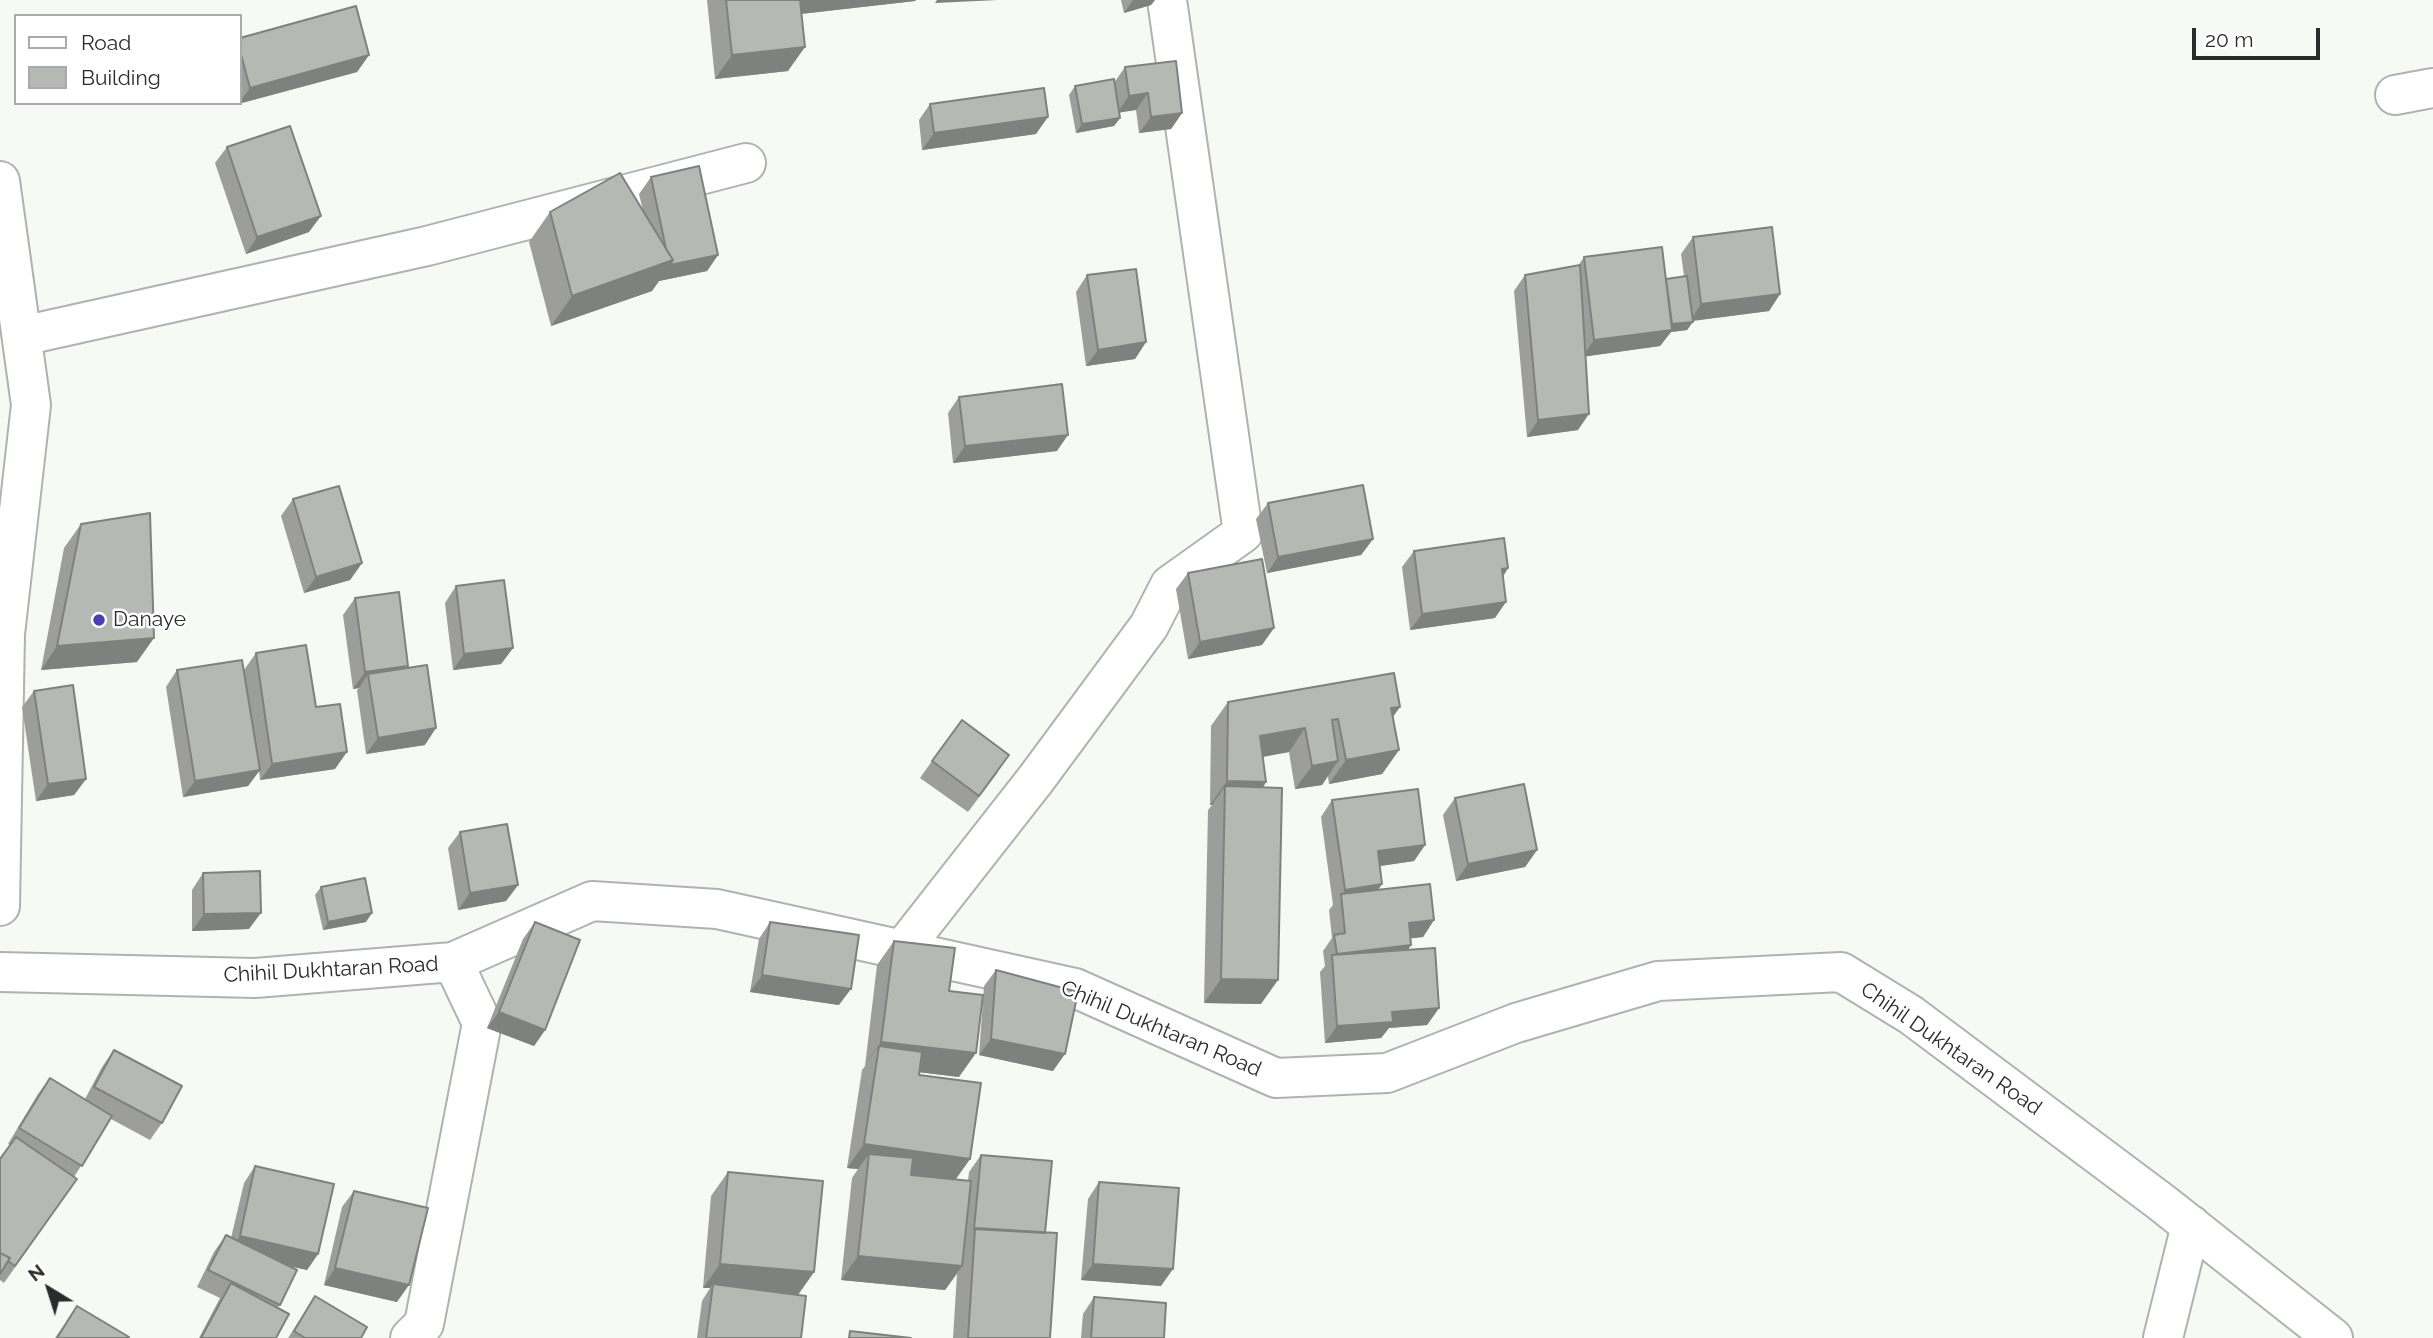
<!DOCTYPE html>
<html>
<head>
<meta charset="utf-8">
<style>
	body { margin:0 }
	#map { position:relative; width:2433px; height:1338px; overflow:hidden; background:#f7f9f4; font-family:Raleway,sans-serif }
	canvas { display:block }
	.legend { position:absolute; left:14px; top:14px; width:228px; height:91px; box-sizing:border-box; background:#fff; border:2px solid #aaa; margin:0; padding:9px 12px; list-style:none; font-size:21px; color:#2a2b2a }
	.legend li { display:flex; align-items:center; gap:14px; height:35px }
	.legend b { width:35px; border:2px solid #aaa }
	.north { position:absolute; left:14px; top:1254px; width:70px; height:70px; -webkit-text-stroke:5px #fff; paint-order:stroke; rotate:322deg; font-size:19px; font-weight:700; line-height:28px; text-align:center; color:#2a2b2a }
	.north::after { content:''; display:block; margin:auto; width:24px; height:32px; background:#2a2b2a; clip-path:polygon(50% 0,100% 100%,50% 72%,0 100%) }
	.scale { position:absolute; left:2192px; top:28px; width:128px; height:32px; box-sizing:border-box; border:4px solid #2a2b2a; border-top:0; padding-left:9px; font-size:21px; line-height:24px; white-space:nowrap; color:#2a2b2a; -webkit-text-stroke:5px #fff; paint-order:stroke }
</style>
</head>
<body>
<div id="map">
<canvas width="2433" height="1338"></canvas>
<ul class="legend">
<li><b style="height:9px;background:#fff"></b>Road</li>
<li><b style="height:19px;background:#b6b8b4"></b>Building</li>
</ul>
<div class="north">N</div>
<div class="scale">20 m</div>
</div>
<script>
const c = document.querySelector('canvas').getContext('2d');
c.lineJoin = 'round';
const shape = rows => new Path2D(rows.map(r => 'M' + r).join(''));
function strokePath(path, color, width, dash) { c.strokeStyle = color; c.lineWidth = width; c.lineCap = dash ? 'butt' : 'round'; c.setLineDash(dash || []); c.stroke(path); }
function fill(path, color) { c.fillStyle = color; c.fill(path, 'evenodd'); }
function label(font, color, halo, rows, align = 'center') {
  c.font = font + ' Raleway,sans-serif'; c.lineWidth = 5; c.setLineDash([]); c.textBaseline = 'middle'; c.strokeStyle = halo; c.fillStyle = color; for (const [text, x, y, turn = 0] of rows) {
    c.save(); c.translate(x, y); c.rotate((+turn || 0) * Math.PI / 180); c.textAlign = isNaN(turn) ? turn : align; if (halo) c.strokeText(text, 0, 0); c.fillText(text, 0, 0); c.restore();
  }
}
const minor = shape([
	[2395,95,2433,88],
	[0,181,31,405,5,634,0,906],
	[22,336,427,246,746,163],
	[902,950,1036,779,1149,626,1170,585,1243,533,1167,0],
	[0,972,255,978,453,962,592,901,717,909,1075,988,1276,1078,1387,1073,1516,1023,1658,981,1841,972,1911,1015,2161,1202,2333,1338],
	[410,1338,424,1324,482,1023,453,962],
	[2163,1338,2191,1225]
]);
const wall = shape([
	[707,0,916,0,915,1,801,14,788,71,715,79],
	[1121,0,1155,0,1151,5,1124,13],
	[240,38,369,55,357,72,238,104,238,103,240,103],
	[1125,67,1182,113,1171,129,1139,133,1136,110,1119,112,1120,118,1114,126,1076,133,1069,95,1075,86,1114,83],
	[930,104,1036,134,922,150,919,120],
	[227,147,309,232,246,254,215,163],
	[651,177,718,255,707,271,659,281,652,291,551,326,529,242,550,212,643,211,639,194],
	[1693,237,1780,294,1769,311,1693,321,1687,330,1671,332,1660,346,1586,356,1578,430,1527,437,1514,291,1525,275,1578,266,1584,257,1666,279,1684,276,1681,254],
	[1087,275,1146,342,1135,359,1086,366,1076,292],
	[959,397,1057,451,953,463,948,413],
	[293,499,362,563,350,580,304,593,281,516],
	[1268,503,1373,539,1361,555,1267,573,1256,519],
	[81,524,137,662,41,670,64,548],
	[1414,551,1508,568,1503,577,1495,618,1410,630,1402,567],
	[1188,573,1262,645,1188,659,1176,589],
	[456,586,513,648,501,664,453,670,445,603],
	[355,598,407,668,425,745,366,754,357,690,359,688,353,689,343,615],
	[256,653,316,707,335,769,260,780,259,771,248,786,183,797,166,687,177,670,244,670],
	[34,691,86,779,74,795,36,801,22,707],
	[1228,702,1393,717,1399,750,1382,774,1329,784,1328,776,1322,785,1295,789,1289,752,1263,757,1266,782,1263,788,1261,1004,1204,1003,1208,810,1212,805,1210,805,1211,726],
	[932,761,998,772,968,812,920,778],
	[1455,798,1537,850,1525,867,1456,881,1443,815],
	[1332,800,1425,845,1414,861,1380,866,1379,890,1434,920,1423,937,1411,938,1411,945,1408,950,1439,1008,1427,1025,1389,1028,1381,1038,1325,1043,1320,972,1325,966,1323,951,1332,938,1329,910,1333,905,1321,817],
	[460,832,518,885,506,901,458,910,448,848],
	[203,873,249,929,192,931,192,890],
	[321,887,366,922,323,930,315,895],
	[535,922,545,1030,534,1046,487,1028,523,939],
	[770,922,839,1005,750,992,759,939],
	[894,941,949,991,959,1077,919,1072,919,1075,970,1159,955,1180,968,1181,969,1172,981,1155,1045,1233,1050,1338,953,1338,957,1274,945,1290,841,1280,852,1178,858,1169,847,1168,862,1070,865,1066,877,965],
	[996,970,1053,1071,979,1055,984,986],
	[114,1050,162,1123,150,1140,111,1119,74,1177,77,1179,4,1283,0,1280,0,1159,10,1145,8,1144,38,1094,50,1078,85,1099,102,1067],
	[255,1166,318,1254,307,1270,290,1266,280,1305,277,1308,276,1338,199,1338,220,1298,197,1287,214,1252,226,1235,231,1238,244,1183],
	[728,1172,814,1272,798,1295,801,1338,697,1338,702,1301,710,1288,703,1288,711,1196],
	[1099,1182,1161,1286,1081,1280,1088,1199],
	[354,1191,397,1302,324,1285,342,1207],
	[315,1296,361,1338,288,1338],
	[1094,1297,1164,1338,1081,1338,1083,1314],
	[77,1306,128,1338,55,1338]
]);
const shadedWall = shape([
	[793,0,916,0,915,1,782,16],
	[937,0,998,0,935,3],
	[1133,0,1155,0,1151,5,1124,13],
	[805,47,788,71,715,79,732,55],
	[369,55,357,72,238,104,250,88],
	[1148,93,1136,110,1117,113,1129,96],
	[1182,113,1171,129,1139,133,1151,117],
	[1048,117,1036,134,922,150,934,133],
	[1120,118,1114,126,1076,133,1082,124],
	[321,216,309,232,246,254,257,237],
	[718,255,707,271,659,281,652,291,551,326,572,296,673,260],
	[1780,294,1769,311,1690,321,1701,304],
	[1693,322,1687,330,1671,332,1660,346,1582,357,1594,340,1672,324],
	[1146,342,1135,359,1086,366,1098,350],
	[1589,414,1578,430,1527,437,1538,420],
	[1068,435,1057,451,953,463,965,446],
	[1373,539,1361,555,1267,573,1278,557],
	[362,563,350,580,304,593,316,577],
	[1508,568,1497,585,1502,569],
	[1506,602,1495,618,1410,630,1422,614],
	[1274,628,1262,645,1188,659,1200,642],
	[154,638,137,662,41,670,57,646],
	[513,648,501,664,453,670,464,654],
	[408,666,397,683,368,674,359,688,353,689,365,672],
	[1400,707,1383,731,1391,708],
	[436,728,425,745,366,754,378,738],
	[1305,728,1289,752,1244,760,1260,736],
	[1399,750,1382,774,1329,784,1346,760],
	[347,752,335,769,260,780,272,764],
	[1338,761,1322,785,1295,789,1312,766],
	[260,770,248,786,183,797,195,781],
	[86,779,74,795,36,801,48,784],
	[1227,781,1266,782,1250,806,1225,786,1212,805,1210,805],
	[1425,845,1414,861,1366,868,1378,851],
	[1537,850,1525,867,1456,881,1468,864],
	[1382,884,1371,901,1341,895,1345,890],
	[518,885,506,901,458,910,470,893],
	[261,913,249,929,192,931,204,914],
	[372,913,366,922,323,930,328,922],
	[1434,920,1423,937,1397,940,1409,923],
	[1411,945,1400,962,1332,960,1337,954],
	[762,975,851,989,839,1005,750,992],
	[1221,979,1278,980,1261,1004,1204,1003],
	[1439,1008,1427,1025,1389,1028,1381,1038,1325,1043,1337,1026,1392,1012],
	[499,1012,545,1030,534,1046,487,1028],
	[991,1039,1065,1054,1053,1071,979,1055],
	[881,1042,976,1053,959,1077,876,1067,879,1046,864,1066],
	[864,1144,970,1159,953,1183,867,1171,869,1154,858,1169,847,1168],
	[240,1236,318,1254,307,1270,228,1253],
	[858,1256,962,1266,945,1290,841,1280],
	[720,1264,814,1272,797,1296,713,1284,710,1288,703,1288],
	[1093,1264,1173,1269,1161,1286,1081,1280],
	[335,1268,409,1285,397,1302,324,1285]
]);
const building = shape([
	[726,0,800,0,805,47,732,55,726,0],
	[356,6,369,55,250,88,240,51,240,38,356,6],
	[1176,61,1182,113,1151,117,1148,93,1129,96,1125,67,1176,61],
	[1114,79,1120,118,1082,124,1075,86,1114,79],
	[1044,88,1048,117,934,133,930,104,1044,88],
	[290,126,321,216,257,237,227,147,290,126],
	[699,166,718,255,670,265,673,260,666,249,651,177,699,166],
	[620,173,673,260,572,296,550,212,620,173],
	[1772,227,1780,294,1701,304,1693,237,1772,227],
	[1662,247,1672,330,1594,340,1584,257,1662,247],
	[1580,265,1589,414,1538,420,1525,275,1580,265],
	[1136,269,1146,342,1098,350,1087,275,1136,269],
	[1687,276,1693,322,1672,324,1666,279,1687,276],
	[1062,384,1068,435,965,446,959,397,1062,384],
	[1363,485,1373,539,1278,557,1268,503,1363,485],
	[339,486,362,563,316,577,293,499,339,486],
	[150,513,154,638,57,646,81,524,150,513],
	[1504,538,1508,568,1502,569,1506,602,1422,614,1414,551,1504,538],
	[1262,559,1274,628,1200,642,1188,573,1262,559],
	[504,580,513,648,464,654,456,586,504,580],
	[399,592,408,666,365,672,355,598,399,592],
	[306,645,316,707,340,704,347,752,272,764,256,653,306,645],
	[242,660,260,770,195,781,177,670,242,660],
	[427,665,436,728,378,738,368,674,427,665],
	[1394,673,1400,707,1391,708,1399,750,1346,760,1338,719,1332,720,1338,761,1312,766,1305,728,1260,736,1266,782,1227,781,1228,702,1394,673],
	[73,685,86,779,48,784,34,691,73,685],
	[962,720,1009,755,979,796,932,761,962,720],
	[1524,784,1537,850,1468,864,1455,798,1524,784],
	[1225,786,1282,788,1278,980,1221,979,1225,786],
	[1418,789,1425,845,1378,851,1382,884,1345,890,1332,800,1418,789],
	[507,824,518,885,470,893,460,832,507,824],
	[260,871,261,913,204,914,203,873,260,871],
	[365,878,372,913,328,922,321,887,365,878],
	[1430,884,1434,920,1409,923,1411,945,1337,954,1334,935,1345,933,1341,894,1430,884],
	[535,922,580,940,545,1030,499,1012,535,922],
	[770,922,859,935,851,989,762,975,770,922],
	[894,941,955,948,949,991,983,995,976,1053,881,1042,894,941],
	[1435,948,1439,1008,1392,1012,1393,1022,1337,1026,1332,955,1435,948],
	[996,970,1078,992,1065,1054,991,1039,996,970],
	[879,1046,922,1052,919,1075,981,1083,970,1159,864,1144,879,1046],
	[114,1050,182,1086,162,1123,94,1087,114,1050],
	[50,1078,112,1116,82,1166,19,1128,50,1078],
	[16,1137,77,1179,15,1266,8,1261,10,1258,0,1253,0,1159,16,1137],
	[869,1154,913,1158,911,1175,971,1181,962,1266,858,1256,869,1154],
	[981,1155,1052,1161,1045,1233,974,1229,981,1155],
	[255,1166,334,1184,318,1254,240,1236,255,1166],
	[728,1172,823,1181,814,1272,720,1264,728,1172],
	[1099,1182,1179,1188,1173,1269,1093,1264,1099,1182],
	[354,1191,428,1208,409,1285,335,1268,354,1191],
	[975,1228,1057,1233,1050,1338,968,1338,975,1228],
	[226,1235,297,1270,280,1305,208,1270,226,1235],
	[0,1253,10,1258,0,1274,0,1253],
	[231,1283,289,1314,276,1338,201,1338,231,1283],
	[713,1284,806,1296,801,1338,706,1338,713,1284],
	[315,1296,367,1327,361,1338,305,1338,294,1331,315,1296],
	[1094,1297,1166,1303,1164,1338,1091,1338,1094,1297],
	[77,1306,129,1337,128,1338,57,1338,77,1306],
	[850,1331,911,1338,849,1338,850,1331]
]);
const markers = [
	[99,620,7,"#483fb5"]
];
const poiNames = [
	["Danaye",113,620]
];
const streetNames = [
	["Chihil Dukhtaran Road",331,970,-3],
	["Chihil Dukhtaran Road",1161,1029,23],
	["Chihil Dukhtaran Road",1951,1049,35]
];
strokePath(minor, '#b0b2ae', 42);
strokePath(minor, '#fff', 38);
fill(wall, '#9d9e9b');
fill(shadedWall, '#7f817e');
fill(building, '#b6b8b4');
strokePath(building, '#7f817e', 2);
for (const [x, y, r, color] of markers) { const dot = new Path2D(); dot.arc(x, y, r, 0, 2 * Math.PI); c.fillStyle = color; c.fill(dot); strokePath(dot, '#fff', 2.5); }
label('21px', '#2a2b2a', '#fff', poiNames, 'left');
label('21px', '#2a2b2a', '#fff', streetNames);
</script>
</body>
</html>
